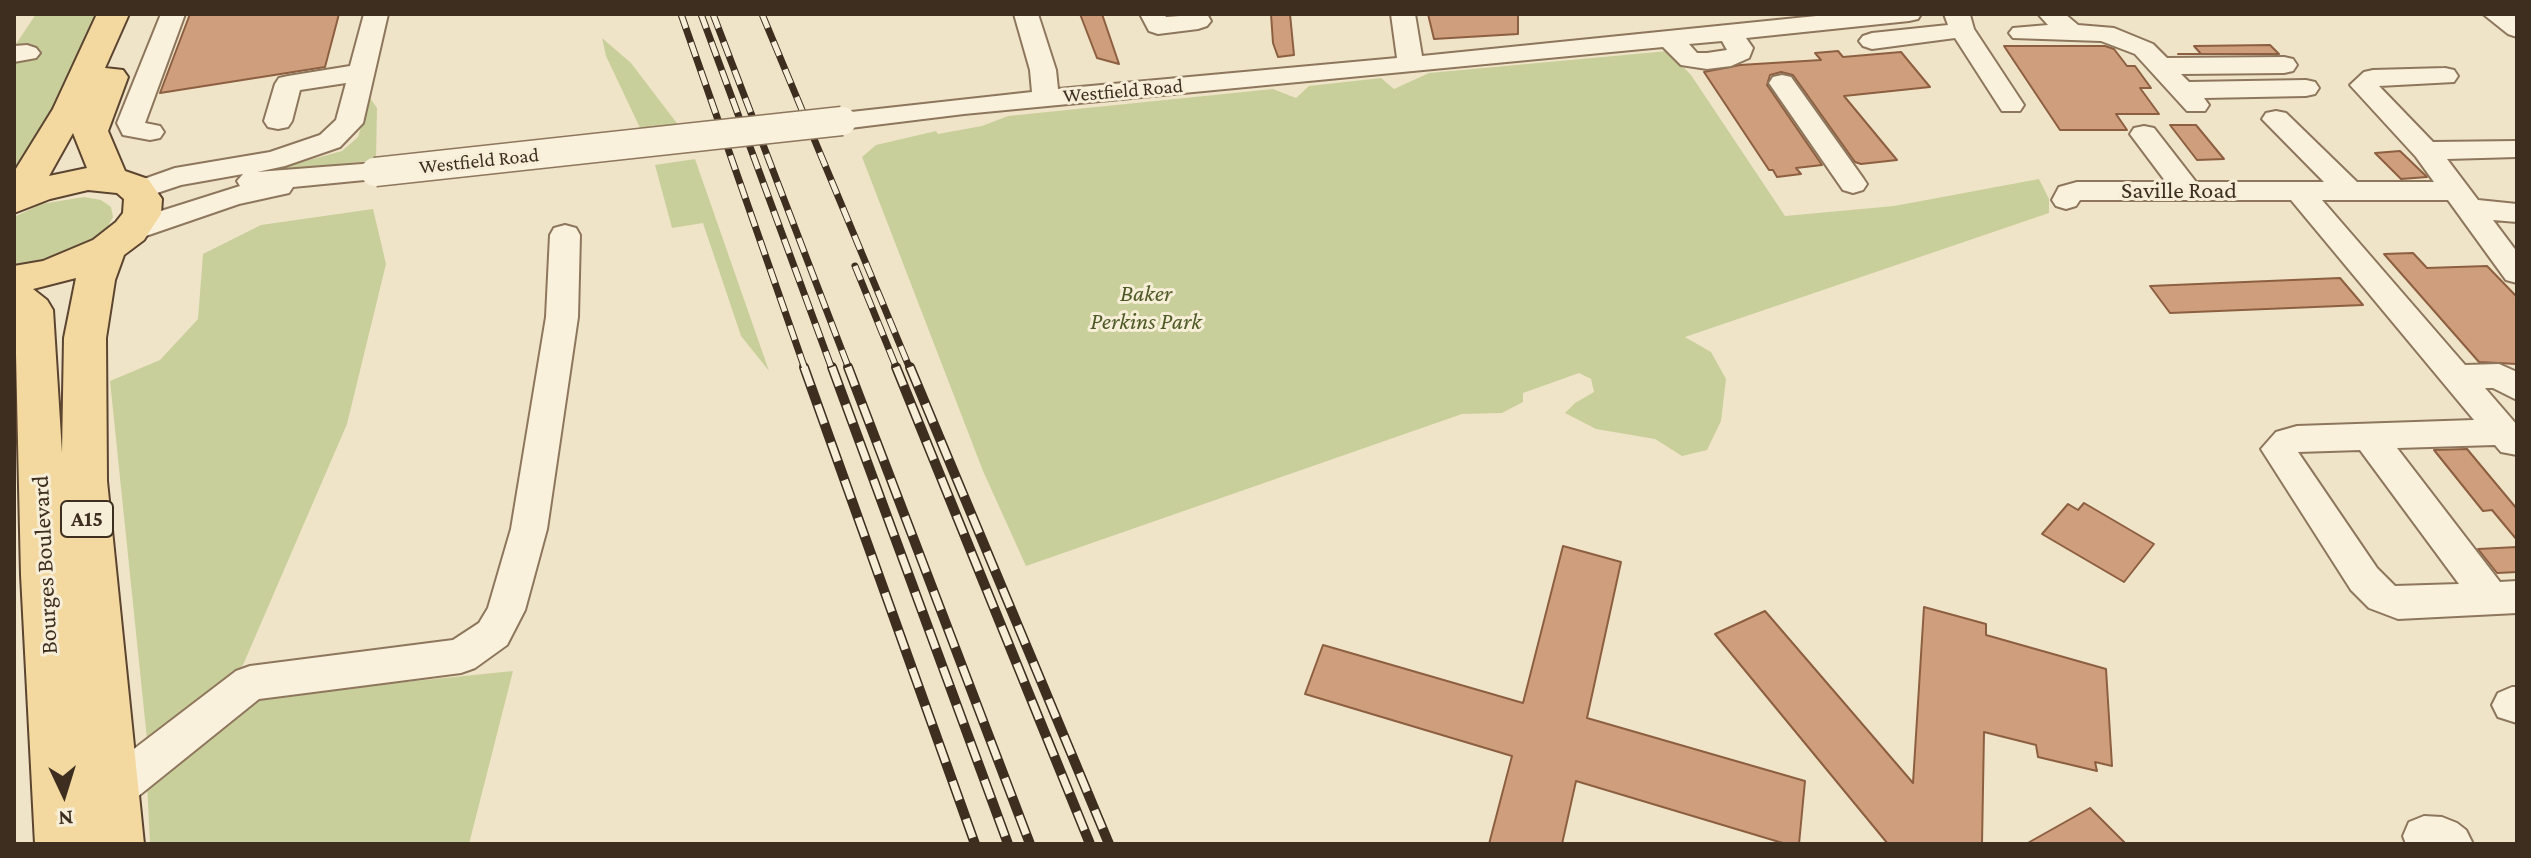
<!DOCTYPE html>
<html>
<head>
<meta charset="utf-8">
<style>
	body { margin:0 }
	#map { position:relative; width:2531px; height:858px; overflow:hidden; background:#f0e4c8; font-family:"Crimson Pro",serif }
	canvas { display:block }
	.frame { position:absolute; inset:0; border:16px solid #3d2e20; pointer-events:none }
	.north { position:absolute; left:24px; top:754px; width:80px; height:80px; -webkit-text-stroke:6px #f7eed8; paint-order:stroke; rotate:176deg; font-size:22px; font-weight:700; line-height:32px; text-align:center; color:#3d2e20 }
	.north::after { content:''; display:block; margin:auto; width:28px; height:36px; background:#3d2e20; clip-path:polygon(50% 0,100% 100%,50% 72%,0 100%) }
</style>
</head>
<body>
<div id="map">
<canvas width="2531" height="858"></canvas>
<div class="frame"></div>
<div class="north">N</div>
</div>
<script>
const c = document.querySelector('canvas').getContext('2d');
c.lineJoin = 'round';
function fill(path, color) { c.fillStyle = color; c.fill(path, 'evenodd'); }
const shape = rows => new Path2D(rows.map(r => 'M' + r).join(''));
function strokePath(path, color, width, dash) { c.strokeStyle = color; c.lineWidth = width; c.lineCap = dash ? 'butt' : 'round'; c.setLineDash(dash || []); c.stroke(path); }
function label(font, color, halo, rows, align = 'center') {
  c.font = font + ' "Crimson Pro",serif'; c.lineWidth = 6; c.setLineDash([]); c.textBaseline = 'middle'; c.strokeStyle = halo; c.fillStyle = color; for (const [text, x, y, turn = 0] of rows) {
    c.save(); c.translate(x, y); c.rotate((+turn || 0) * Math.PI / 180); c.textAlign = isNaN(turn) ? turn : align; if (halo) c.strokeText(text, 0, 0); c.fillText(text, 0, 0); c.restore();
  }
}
const green = shape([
	[36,14,100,14,58,104,14,173,14,47],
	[602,38,631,63,679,126,641,130,606,56],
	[1668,51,1691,75,1785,216,1894,206,2039,179,2049,199,2049,213,1685,337,1711,352,1726,379,1721,421,1707,450,1682,456,1655,439,1596,429,1565,413,1575,403,1594,392,1591,379,1579,373,1523,393,1523,402,1502,413,1462,414,1026,566,983,471,862,157,876,145,936,131,938,134,982,126,1008,116,1273,89,1296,98,1309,86,1381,78,1394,89,1429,73],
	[370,98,377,108,376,160,261,173,342,151,358,137],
	[695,159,769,371,741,336,703,223,672,228,655,165],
	[84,197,101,200,111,207,113,217,106,230,72,254,26,267,14,267,14,217,41,204],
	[373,209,386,264,347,424,243,665,148,749,110,381,160,360,198,319,203,254,261,225],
	[513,671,469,844,150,844,147,783,256,697]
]);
const building = shape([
	[190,14,339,14,325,67,160,93,190,14],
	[1080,14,1102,14,1119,64,1097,58,1080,14],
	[1271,14,1290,14,1294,55,1278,57,1273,43,1271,14],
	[1428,14,1518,14,1518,34,1434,39,1428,14],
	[2270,45,2279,54,2178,54,2201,54,2194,46,2270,45],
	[2004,46,2105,46,2114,49,2127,66,2135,66,2151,88,2140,88,2159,114,2116,114,2127,130,2060,130,2004,46],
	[1838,51,1843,57,1901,52,1930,87,1844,96,1897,160,1861,164,1855,162,1793,75,1781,72,1770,75,1767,85,1822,165,1796,168,1801,174,1777,177,1773,170,1769,170,1704,72,1740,65,1821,60,1815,53,1838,51],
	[2170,125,2196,125,2224,159,2197,160,2170,125],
	[2400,151,2426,176,2427,177,2401,179,2375,153,2400,151],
	[2413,253,2427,268,2487,266,2517,297,2517,364,2479,362,2384,254,2413,253],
	[2340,278,2363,305,2170,313,2150,286,2340,278],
	[2467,449,2517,509,2517,540,2492,510,2483,511,2434,450,2467,449],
	[2084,503,2154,544,2124,582,2042,534,2068,504,2078,510,2084,503],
	[1563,546,1621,562,1587,718,1805,781,1799,844,1786,844,1576,781,1562,844,1489,844,1512,756,1305,694,1323,645,1523,703,1563,546],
	[2517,547,2517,572,2497,573,2478,549,2517,547],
	[1924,607,1986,624,1986,635,2106,669,2112,766,2095,762,2097,771,2038,757,2036,745,1984,732,1982,844,1888,844,1715,634,1765,611,1913,783,1924,607],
	[2090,808,2126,844,2026,844,2090,808]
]);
const minor = shape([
	[161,14,185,14,145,123,160,126,164,132,160,138,150,140,123,135,117,123,161,14],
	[364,14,388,14,363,123,340,147,285,166,257,172,375,163,385,166,389,172,385,178,293,187,289,193,239,204,140,238,130,241,120,238,115,231,120,224,240,186,237,181,243,174,181,185,154,194,144,191,140,185,144,179,175,168,270,152,320,135,336,120,346,83,300,90,292,121,288,127,278,129,268,127,264,121,275,84,279,78,288,76,350,66,364,14],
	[1014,14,1038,14,1056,70,1058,89,1397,58,1391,14,1415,14,1422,56,1836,14,1921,14,1918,19,1909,21,1746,38,1753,48,1749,58,1731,66,1707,69,1681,65,1663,47,964,114,842,129,832,127,828,121,832,115,842,113,1032,92,1030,70,1014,14],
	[1722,41,1727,50,1707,53,1697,53,1689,44,1722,41],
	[1140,14,1164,14,1166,17,1207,14,1211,21,1207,26,1198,29,1158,34,1149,31,1140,14],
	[1944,14,1970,15,1974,29,2024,105,2020,111,2002,111,1955,38,1872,49,1863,46,1859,41,1863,36,1872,33,1948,25,1944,14],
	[2038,14,2065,14,2078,25,2114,28,2153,44,2167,58,2284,57,2293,59,2297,65,2293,71,2284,73,2181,74,2189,82,2306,80,2315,82,2319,88,2315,94,2306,96,2204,98,2209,105,2205,111,2187,111,2135,54,2101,41,2013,38,2009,33,2013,28,2048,25,2038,14],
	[2483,14,2512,14,2517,18,2517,37,2508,34,2483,14],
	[27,45,36,48,40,53,36,58,14,62,14,46,27,45],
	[2445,68,2454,70,2458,76,2454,82,2379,86,2433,142,2517,141,2517,157,2447,159,2478,200,2517,204,2517,222,2493,220,2517,252,2517,283,2506,280,2448,200,2322,200,2465,365,2499,364,2517,372,2517,400,2493,388,2485,388,2517,425,2517,455,2501,452,2495,445,2397,448,2500,582,2517,581,2517,613,2398,619,2369,608,2351,590,2261,449,2276,432,2297,426,2474,420,2291,200,2080,200,2076,206,2066,209,2056,206,2052,200,2059,187,2077,182,2166,182,2130,134,2134,128,2144,126,2154,128,2196,182,2324,182,2262,119,2266,113,2276,111,2286,113,2357,182,2434,182,2416,157,2350,85,2364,72,2373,70,2445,68],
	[2360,450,2459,584,2395,586,2377,568,2298,452,2360,450],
	[1782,75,1791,77,1863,178,1867,184,1863,190,1853,193,1843,190,1769,83,1773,77,1782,75],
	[565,225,576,228,580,235,578,317,547,529,525,610,507,645,475,668,461,673,259,699,126,806,111,811,96,806,90,792,96,778,236,671,250,666,453,640,479,623,488,608,511,529,546,317,550,235,554,228,565,225],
	[2512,687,2517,687,2517,723,2498,717,2492,705,2498,693,2512,687],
	[2424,816,2442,817,2457,823,2466,830,2473,844,2406,844,2403,836,2409,822,2424,816]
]);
const major = shape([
	[97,14,129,14,105,68,123,70,128,77,108,131,125,171,148,179,162,199,161,214,155,223,144,240,124,255,115,280,106,338,107,481,144,844,35,844,21,575,14,266,43,261,93,240,116,222,123,213,124,199,117,193,88,190,50,199,14,213,14,172,53,109,97,14],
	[73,133,87,168,49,176,73,133],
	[76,278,64,338,62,453,53,310,47,300,33,289,76,278]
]);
const railFar1 = shape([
	[681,14,805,369],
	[701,14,832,369],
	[713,14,849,369],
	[762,14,910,369],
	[855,266,897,369]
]);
const rail = shape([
	[804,367,975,844],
	[832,367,1008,844],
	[848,367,1030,844],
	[896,367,1090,844],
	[910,367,1109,844]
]);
const minorBridge = shape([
	[375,172,842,121]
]);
const farStreetnames = [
	["Westfield Road",1123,91,-5],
	["Westfield Road",479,161,-6]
];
const shields = [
	[87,519,52]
];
const shieldNames = [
	["A15",87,519]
];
const streetNames = [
	["Saville Road",2179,191],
	["Bourges Boulevard",45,565,-93]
];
const parkNames = [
	["Baker",1146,294],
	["Perkins Park",1146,322]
];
fill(green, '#c9cf9b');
fill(building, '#cf9f7d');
strokePath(building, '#8d5f41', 2);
strokePath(minor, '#8d765c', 4);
strokePath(major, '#5b4430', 4);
fill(minor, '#faf1dc');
fill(major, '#f3d9a0');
strokePath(railFar1, '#3d2e20', 7);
strokePath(rail, '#3d2e20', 10);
strokePath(railFar1, '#f7eed8', 5, [15]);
strokePath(rail, '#f7eed8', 7, [20]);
strokePath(minorBridge, '#8d765c', 31, []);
strokePath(minorBridge, '#faf1dc', 28);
label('20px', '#3d2e20', '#f7eed8', farStreetnames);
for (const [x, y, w] of shields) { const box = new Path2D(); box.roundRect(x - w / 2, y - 18, w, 36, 6); c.fillStyle = '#f7eed8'; c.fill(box); strokePath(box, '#3d2e20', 2); }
label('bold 22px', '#3d2e20', null, shieldNames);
label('24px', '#3d2e20', '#f7eed8', streetNames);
label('italic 24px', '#4d5a26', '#f7eed8', parkNames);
</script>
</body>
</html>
